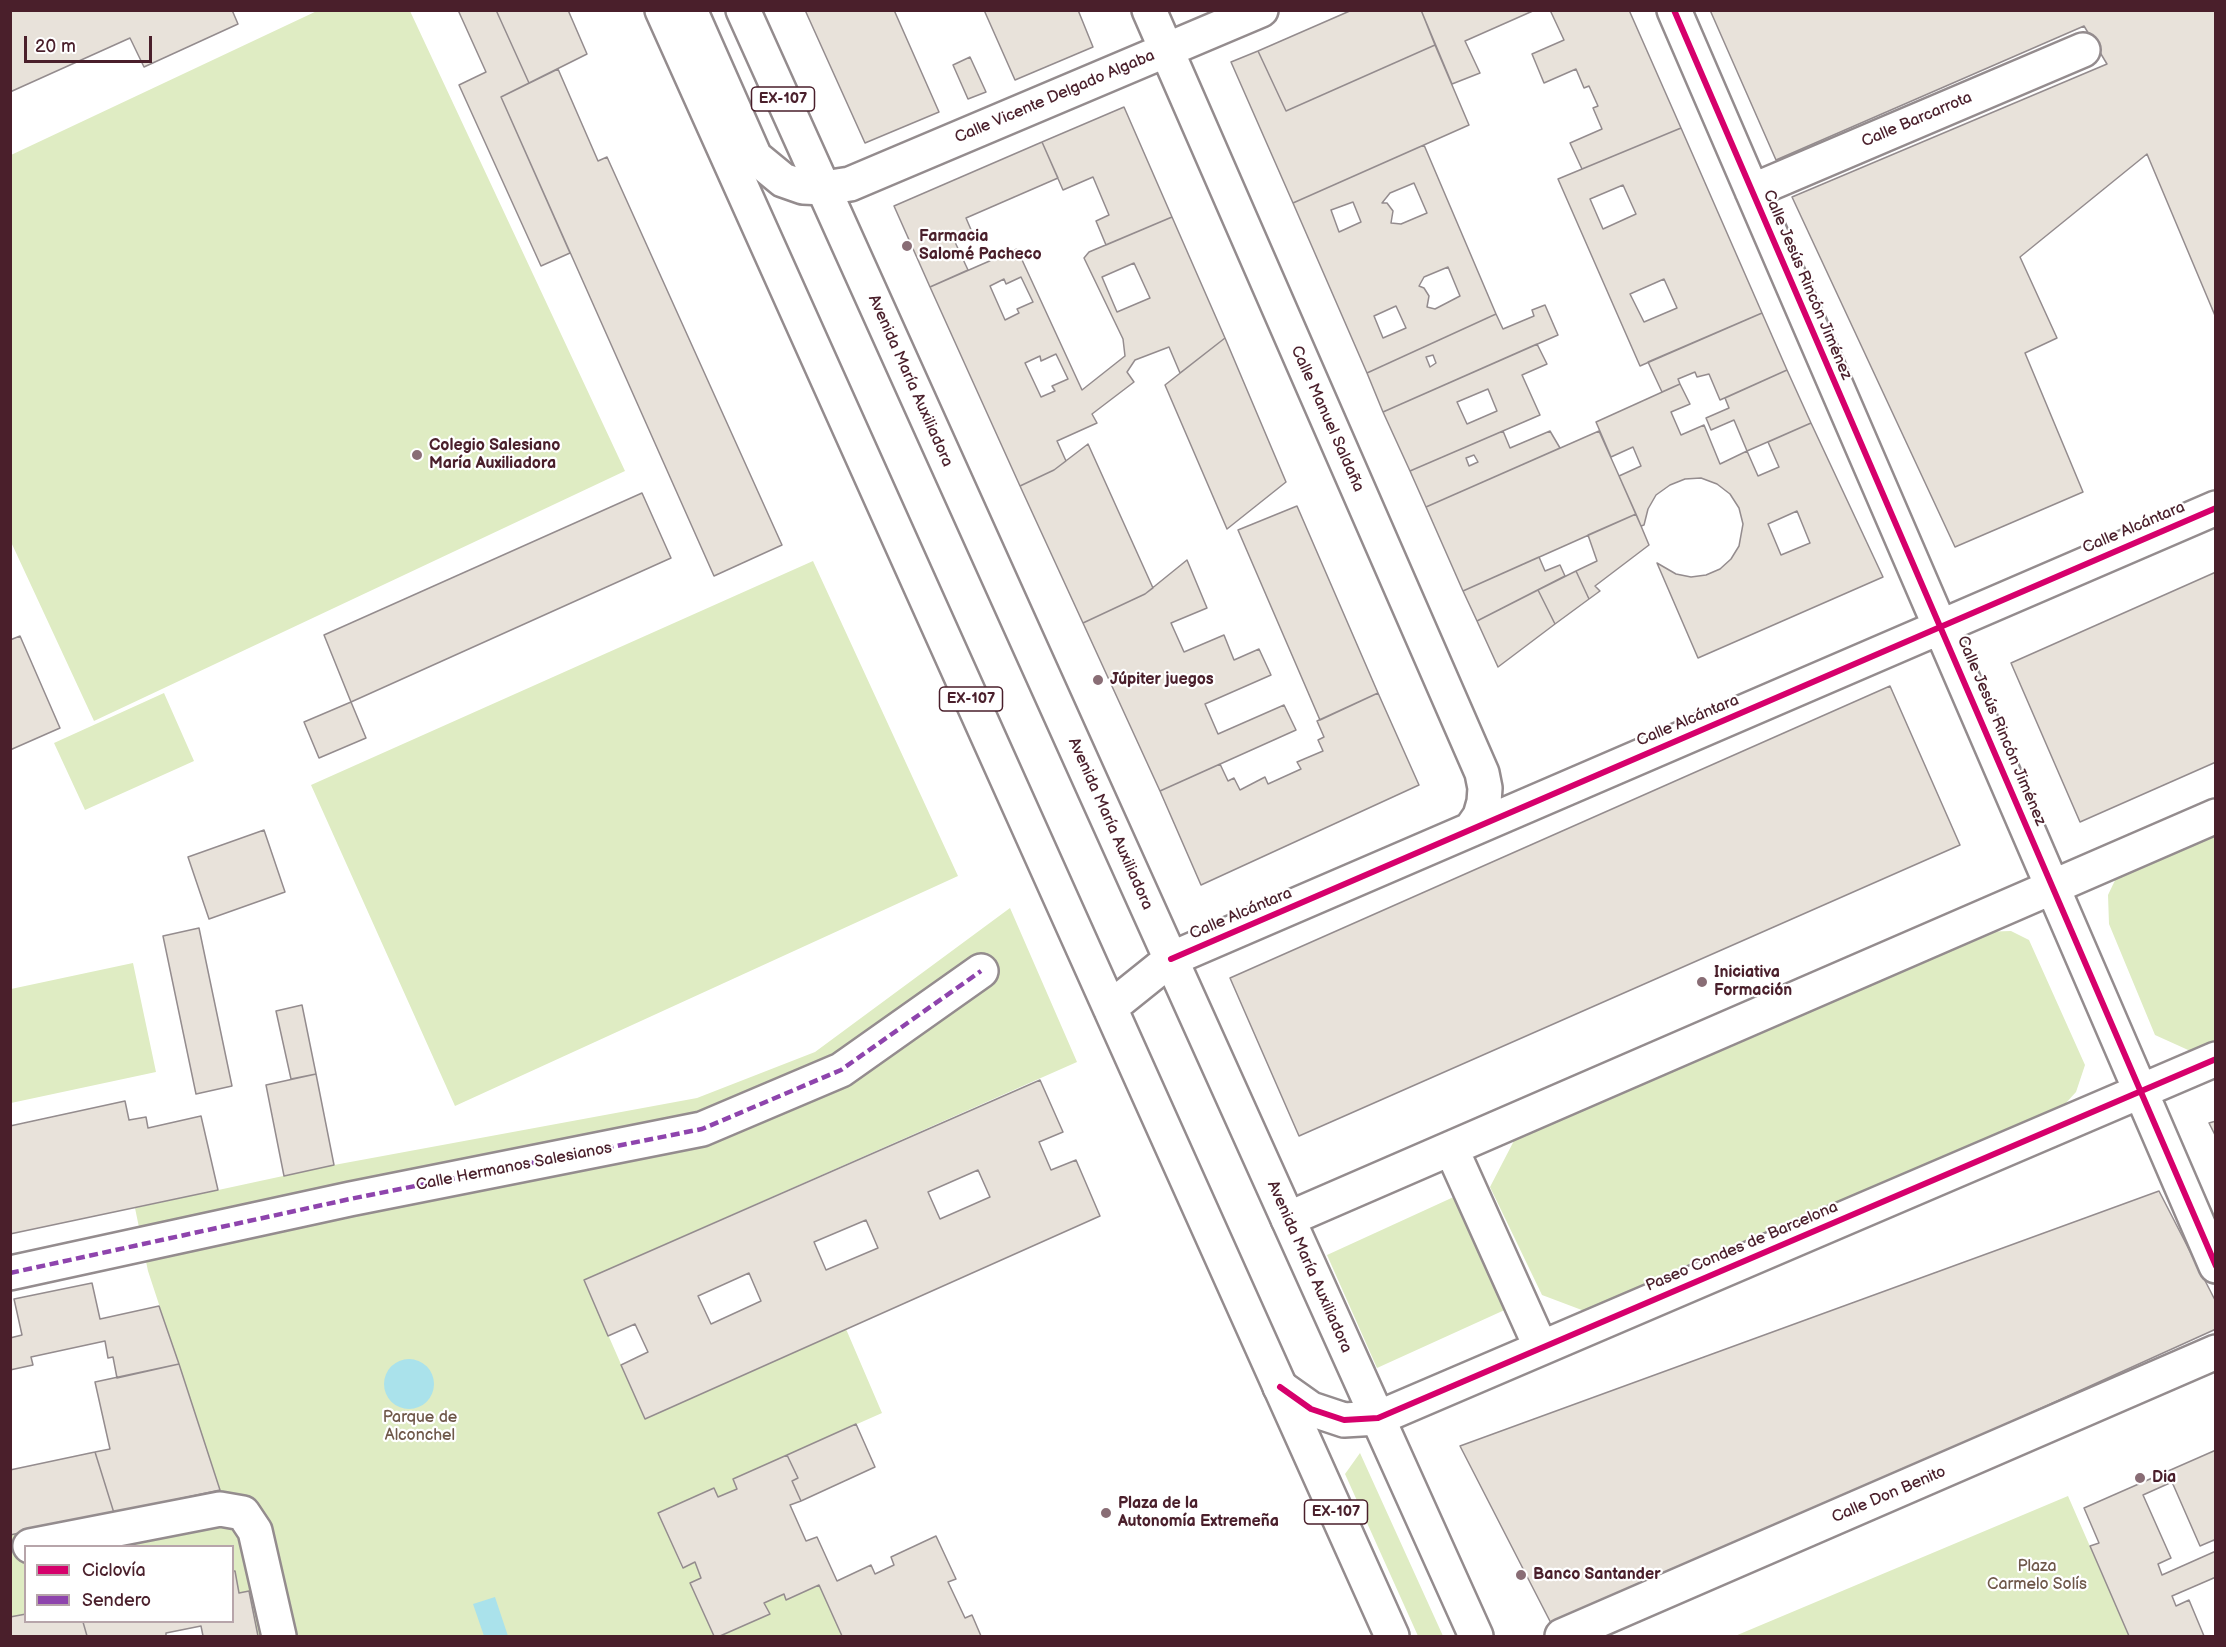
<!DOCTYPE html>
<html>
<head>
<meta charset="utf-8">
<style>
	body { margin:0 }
	#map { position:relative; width:2226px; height:1647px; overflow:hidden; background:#fff; font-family:"Balsamiq Sans",sans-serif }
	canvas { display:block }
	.frame { position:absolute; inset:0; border:12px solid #4a1f2b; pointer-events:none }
	.legend { position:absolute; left:24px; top:1545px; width:210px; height:78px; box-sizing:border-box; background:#fff; border:2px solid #b7a5aa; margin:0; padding:8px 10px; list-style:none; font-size:18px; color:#4a1f2b }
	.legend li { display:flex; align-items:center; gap:12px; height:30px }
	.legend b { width:30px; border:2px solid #b7a5aa }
	.scale { position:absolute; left:24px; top:36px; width:128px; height:27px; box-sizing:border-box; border:3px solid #4a1f2b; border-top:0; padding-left:8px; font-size:18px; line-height:21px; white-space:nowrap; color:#4a1f2b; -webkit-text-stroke:4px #fff; paint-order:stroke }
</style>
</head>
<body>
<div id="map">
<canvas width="2226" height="1647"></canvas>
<div class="frame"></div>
<ul class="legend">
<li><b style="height:8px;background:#d6006c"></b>Ciclovía</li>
<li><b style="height:8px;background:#8e44ad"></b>Sendero</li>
</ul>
<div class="scale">20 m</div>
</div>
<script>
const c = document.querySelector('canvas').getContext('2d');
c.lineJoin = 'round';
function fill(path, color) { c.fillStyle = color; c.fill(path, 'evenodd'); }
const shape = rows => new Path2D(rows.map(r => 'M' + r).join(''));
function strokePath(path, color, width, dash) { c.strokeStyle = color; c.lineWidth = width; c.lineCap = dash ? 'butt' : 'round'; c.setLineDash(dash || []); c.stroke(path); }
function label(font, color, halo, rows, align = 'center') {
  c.font = font + ' "Balsamiq Sans",sans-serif'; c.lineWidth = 4.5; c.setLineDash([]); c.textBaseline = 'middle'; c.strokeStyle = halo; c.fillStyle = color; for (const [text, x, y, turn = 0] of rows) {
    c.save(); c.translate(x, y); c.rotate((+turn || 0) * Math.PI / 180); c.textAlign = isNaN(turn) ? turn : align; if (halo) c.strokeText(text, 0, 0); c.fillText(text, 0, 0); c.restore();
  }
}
const green = shape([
	[319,10,410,11,625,471,94,721,11,542,11,155],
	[813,561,958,876,455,1106,311,785],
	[164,693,194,761,85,810,54,743],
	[2215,831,2215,1046,2197,1054,2155,1035,2109,924,2108,895,2119,872],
	[1010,908,1077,1062,584,1280,645,1419,846,1329,882,1413,733,1479,737,1489,718,1497,659,1513,682,1568,695,1562,701,1578,690,1583,714,1636,258,1636,249,1592,239,1593,235,1571,233,1571,232,1546,26,1546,25,1614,11,1617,10,1535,220,1490,148,1271,135,1208,334,1165,697,1098,815,1052],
	[2011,931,2029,940,2085,1065,2076,1092,2054,1116,1595,1315,1542,1295,1490,1187,1518,1133,1980,932],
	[133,963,156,1072,11,1103,11,989],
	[1458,1195,1509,1308,1377,1368,1327,1255],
	[1360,1453,1443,1636,1418,1636,1345,1474],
	[2068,1496,2129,1636,1735,1636],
	[819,1585,842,1636,720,1636,769,1614,764,1603,784,1594,787,1600]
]);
const water = shape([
	'384 1384a25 25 0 1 1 50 0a25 25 0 1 1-50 0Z',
	[495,1597,508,1636,484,1636,473,1604]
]);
const building = shape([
	[10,10,232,10,238,24,144,67,130,38,10,92,10,10],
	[458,10,496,10,529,83,501,97,570,253,541,266,459,85,486,72,458,10],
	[496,10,568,10,587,54,529,83,496,10],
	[805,10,894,10,939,112,865,143,805,10],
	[984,10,1078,10,1093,47,1015,80,984,10],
	[1352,10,1421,10,1435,45,1286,111,1258,51,1352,10],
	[1421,10,1535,10,1465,41,1480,73,1452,84,1421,10],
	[1550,10,1629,10,1681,128,1582,169,1570,143,1602,129,1593,108,1598,106,1589,86,1584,88,1576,69,1544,83,1532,54,1564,40,1550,10],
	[1710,10,2216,10,2216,318,2147,154,2020,257,2057,338,2025,353,2083,492,1955,547,1792,197,2107,64,2084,26,1776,160,1710,10],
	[1435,45,1469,125,1293,203,1231,62,1258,51,1286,111,1435,45],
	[970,57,986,92,968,99,953,65,970,57],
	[558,69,598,161,607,157,782,545,714,576,501,97,558,69],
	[1124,107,1172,217,1106,245,1096,221,1109,215,1093,177,1063,190,1042,142,1124,107],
	[1681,128,1762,313,1640,366,1558,179,1681,128],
	[1623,185,1636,214,1603,229,1590,199,1623,185],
	[1664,279,1677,308,1644,322,1630,294,1664,279],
	[1042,142,1058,178,966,218,972,232,954,240,968,270,930,287,894,206,1042,142],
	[1424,145,1496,314,1367,373,1293,203,1424,145],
	[1414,183,1427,213,1401,224,1391,223,1393,211,1387,203,1382,203,1390,193,1414,183],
	[1353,202,1361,222,1339,232,1331,210,1353,202],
	[1448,267,1460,296,1435,309,1427,307,1429,296,1424,288,1419,286,1424,277,1448,267],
	[1396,306,1406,328,1383,338,1374,316,1396,306],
	[1172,217,1225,338,1180,373,1169,347,1135,360,1127,372,1134,382,1092,414,1097,423,1057,441,1066,461,1054,470,1020,486,930,287,1017,249,1082,390,1125,356,1123,339,1084,258,1089,252,1172,217],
	[1134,263,1150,298,1117,312,1102,277,1134,263],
	[1021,277,1033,302,1017,309,1019,313,1005,320,990,286,1004,279,1006,284,1021,277],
	[1056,354,1068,379,1052,386,1055,391,1041,397,1025,363,1040,356,1041,361,1056,354],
	[1545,305,1558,335,1383,412,1367,373,1496,314,1503,329,1534,316,1532,310,1545,305],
	[1433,355,1436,363,1430,367,1426,357,1433,355],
	[1762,313,1787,370,1720,400,1709,374,1697,377,1695,372,1678,379,1680,384,1662,392,1648,362,1762,313],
	[1225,338,1286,482,1227,529,1165,385,1225,338],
	[1537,344,1547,364,1522,375,1540,415,1410,471,1383,412,1537,344],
	[1488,389,1497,411,1467,424,1457,402,1488,389],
	[1787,370,1811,423,1747,451,1734,420,1711,430,1706,418,1729,408,1725,398,1787,370],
	[1680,384,1690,404,1671,412,1681,435,1704,425,1720,464,1747,451,1758,476,1779,467,1768,442,1811,423,1883,577,1698,658,1657,563,1676,574,1691,577,1706,575,1720,569,1731,559,1739,546,1743,524,1739,508,1730,494,1717,484,1701,478,1685,479,1670,485,1656,495,1648,509,1644,525,1641,526,1619,476,1641,466,1633,447,1611,457,1596,422,1680,384],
	[1797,511,1810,543,1781,555,1768,524,1797,511],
	[1503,431,1510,448,1550,431,1560,448,1426,507,1410,471,1503,431],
	[1474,455,1478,462,1469,466,1466,458,1474,455],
	[1599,431,1636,514,1463,591,1426,507,1599,431],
	[1088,444,1153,588,1145,594,1083,623,1020,486,1054,470,1088,444],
	[642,493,671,558,351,702,324,635,642,493],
	[1297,506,1378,693,1320,720,1238,530,1297,506],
	[1636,514,1649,545,1595,586,1600,591,1589,599,1576,571,1597,561,1588,535,1636,514],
	[1539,557,1545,571,1560,565,1565,576,1477,621,1463,591,1539,557],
	[1187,560,1207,608,1171,623,1184,652,1224,635,1234,660,1259,649,1271,675,1205,704,1218,734,1284,705,1296,730,1160,791,1083,623,1145,594,1187,560],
	[1576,571,1589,599,1555,624,1538,590,1576,571],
	[2216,572,2216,762,2080,822,2011,663,2216,572],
	[1538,590,1555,624,1498,667,1477,621,1538,590],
	[20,636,60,728,10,750,10,640,20,636],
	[1890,686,1960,845,1299,1136,1230,978,1890,686],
	[1378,693,1419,785,1201,885,1160,791,1220,764,1228,781,1234,778,1240,790,1265,777,1268,784,1301,769,1297,762,1323,751,1318,740,1324,737,1317,721,1378,693],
	[351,702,366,738,319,758,304,722,351,702],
	[264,830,285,892,209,919,188,857,264,830],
	[199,928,232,1086,196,1094,163,936,199,928],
	[302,1005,316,1074,291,1079,276,1011,302,1005],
	[316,1074,334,1165,284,1176,266,1085,316,1074],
	[1040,1080,1063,1132,1039,1142,1051,1170,1076,1160,1100,1216,645,1419,621,1365,648,1352,635,1324,608,1336,584,1280,1040,1080],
	[978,1170,990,1197,940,1219,928,1192,978,1170],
	[866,1220,878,1248,826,1270,814,1242,866,1220],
	[749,1273,761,1301,711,1324,698,1296,749,1273],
	[125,1101,129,1120,146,1117,148,1128,201,1116,218,1190,10,1234,10,1126,125,1101],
	[2216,1121,2216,1137,2209,1123,2216,1121],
	[2159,1191,2216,1302,2216,1329,1554,1629,1460,1446,2159,1191],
	[92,1283,100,1319,159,1306,179,1364,117,1378,113,1357,108,1358,105,1341,31,1357,33,1365,10,1370,10,1338,22,1335,14,1299,92,1283],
	[179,1364,220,1490,114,1513,95,1452,110,1449,95,1382,179,1364],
	[856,1424,875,1467,801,1501,792,1481,798,1478,787,1455,856,1424],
	[2216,1450,2216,1543,2214,1540,2200,1546,2172,1482,2143,1495,2171,1558,2158,1564,2162,1575,2216,1551,2216,1577,2172,1596,2176,1606,2189,1600,2204,1636,2129,1636,2090,1546,2099,1543,2084,1508,2216,1450],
	[95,1452,114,1513,10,1535,10,1470,95,1452],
	[787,1455,798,1478,792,1481,801,1501,790,1505,806,1541,817,1537,837,1581,871,1565,875,1574,894,1565,891,1557,936,1536,956,1579,948,1582,965,1618,972,1615,981,1636,842,1636,819,1585,786,1600,784,1594,764,1603,770,1614,720,1636,714,1636,690,1583,701,1578,695,1562,683,1568,658,1513,714,1488,718,1497,737,1489,733,1479,787,1455],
	[232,1571,235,1571,239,1593,249,1591,258,1636,203,1636,201,1626,166,1633,166,1636,87,1636,83,1622,232,1622,232,1571],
	[26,1614,26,1622,83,1622,87,1636,10,1636,10,1617,26,1614]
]);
const minor = shape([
	[690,10,755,157,783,180,803,187,824,188,850,184,1261,10],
	[1149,10,1482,773,1485,788,1484,802,1480,816,1471,829],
	[1674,10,2216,1266],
	[1752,191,2083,50],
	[1171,959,2216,508],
	[1451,1148,1541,1348],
	[1288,1219,2216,816],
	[10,1273,350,1199,702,1129,841,1070,981,971],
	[1280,1387,1311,1409,1344,1420,1378,1418,2216,1059],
	[30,1546,220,1509,243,1513,255,1531,279,1636],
	[1562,1636,2216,1352]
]);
const major = shape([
	[662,10,1392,1636],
	[743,10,1476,1636],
	[1110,1008,1171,959]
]);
const quiet = shape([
	[10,1273,350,1199,702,1129,841,1070,981,971]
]);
const cycleway = shape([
	[1674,10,2216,1266],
	[1171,959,2216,508],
	[1280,1387,1311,1409,1344,1420,1378,1418,2216,1059]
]);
const markers = [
	[907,246,6,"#896d75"],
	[417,455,6,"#896d75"],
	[1098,680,6,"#896d75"],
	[1702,982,6,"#896d75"],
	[2140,1478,6,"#896d75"],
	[1106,1513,6,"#896d75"],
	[1521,1575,6,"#896d75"]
];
const shields = [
	[783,99,63],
	[971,699,63],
	[1336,1512,63]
];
const shieldNames = [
	["EX-107",783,99],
	["EX-107",971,699],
	["EX-107",1336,1512]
];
const streetNames = [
	["Calle Vicente Delgado Algaba",1055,97,-23],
	["Calle Barcarrota",1917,120,-23],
	["Calle Jesús Rincón Jiménez",1807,285,67],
	["Avenida María Auxiliadora",910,381,66],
	["Calle Manuel Saldaña",1327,419,66],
	["Calle Alcántara",2134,528,-23],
	["Calle Alcántara",1688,721,-23],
	["Calle Jesús Rincón Jiménez",2001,731,67],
	["Avenida María Auxiliadora",1110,824,66],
	["Calle Alcántara",1241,914,-23],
	["Calle Hermanos Salesianos",514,1167,-11],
	["Paseo Condes de Barcelona",1742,1247,-23],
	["Avenida María Auxiliadora",1309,1267,66],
	["Calle Don Benito",1889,1495,-23]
];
const poiNames = [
	["Farmacia",919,237],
	["Salomé Pacheco",919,255],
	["Colegio Salesiano",429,446],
	["María Auxiliadora",429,464],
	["Júpiter juegos",1110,680],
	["Iniciativa",1714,973],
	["Formación",1714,991],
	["Dia",2152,1478],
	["Plaza de la",1118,1504],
	["Autonomía Extremeña",1118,1522],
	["Banco Santander",1533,1575]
];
const parkNames = [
	["Parque de",420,1418],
	["Alconchel",420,1436],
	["Plaza",2037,1567],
	["Carmelo Solís",2037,1585]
];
fill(green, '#dfecc3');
fill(water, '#aae2eb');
fill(building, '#e8e2da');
strokePath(building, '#948c8e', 1.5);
strokePath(minor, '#948c8e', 38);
strokePath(major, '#948c8e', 38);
strokePath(minor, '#fff', 33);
strokePath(major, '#fff', 33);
strokePath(quiet, '#8e44ad', 4.5, [9, 4.5]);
strokePath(cycleway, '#d6006c', 6);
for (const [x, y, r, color] of markers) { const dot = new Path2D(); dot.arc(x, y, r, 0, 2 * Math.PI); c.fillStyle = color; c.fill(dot); strokePath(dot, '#fff', 2); }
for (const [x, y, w] of shields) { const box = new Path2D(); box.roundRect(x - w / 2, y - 12, w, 24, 4.5); c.fillStyle = '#fff'; c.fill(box); strokePath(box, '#4a1f2b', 1.5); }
label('bold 15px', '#4a1f2b', null, shieldNames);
label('16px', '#4a1f2b', '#fff', streetNames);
label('bold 16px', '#4a1f2b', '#fff', poiNames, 'left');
label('16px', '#6f584a', '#fff', parkNames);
</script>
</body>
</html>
